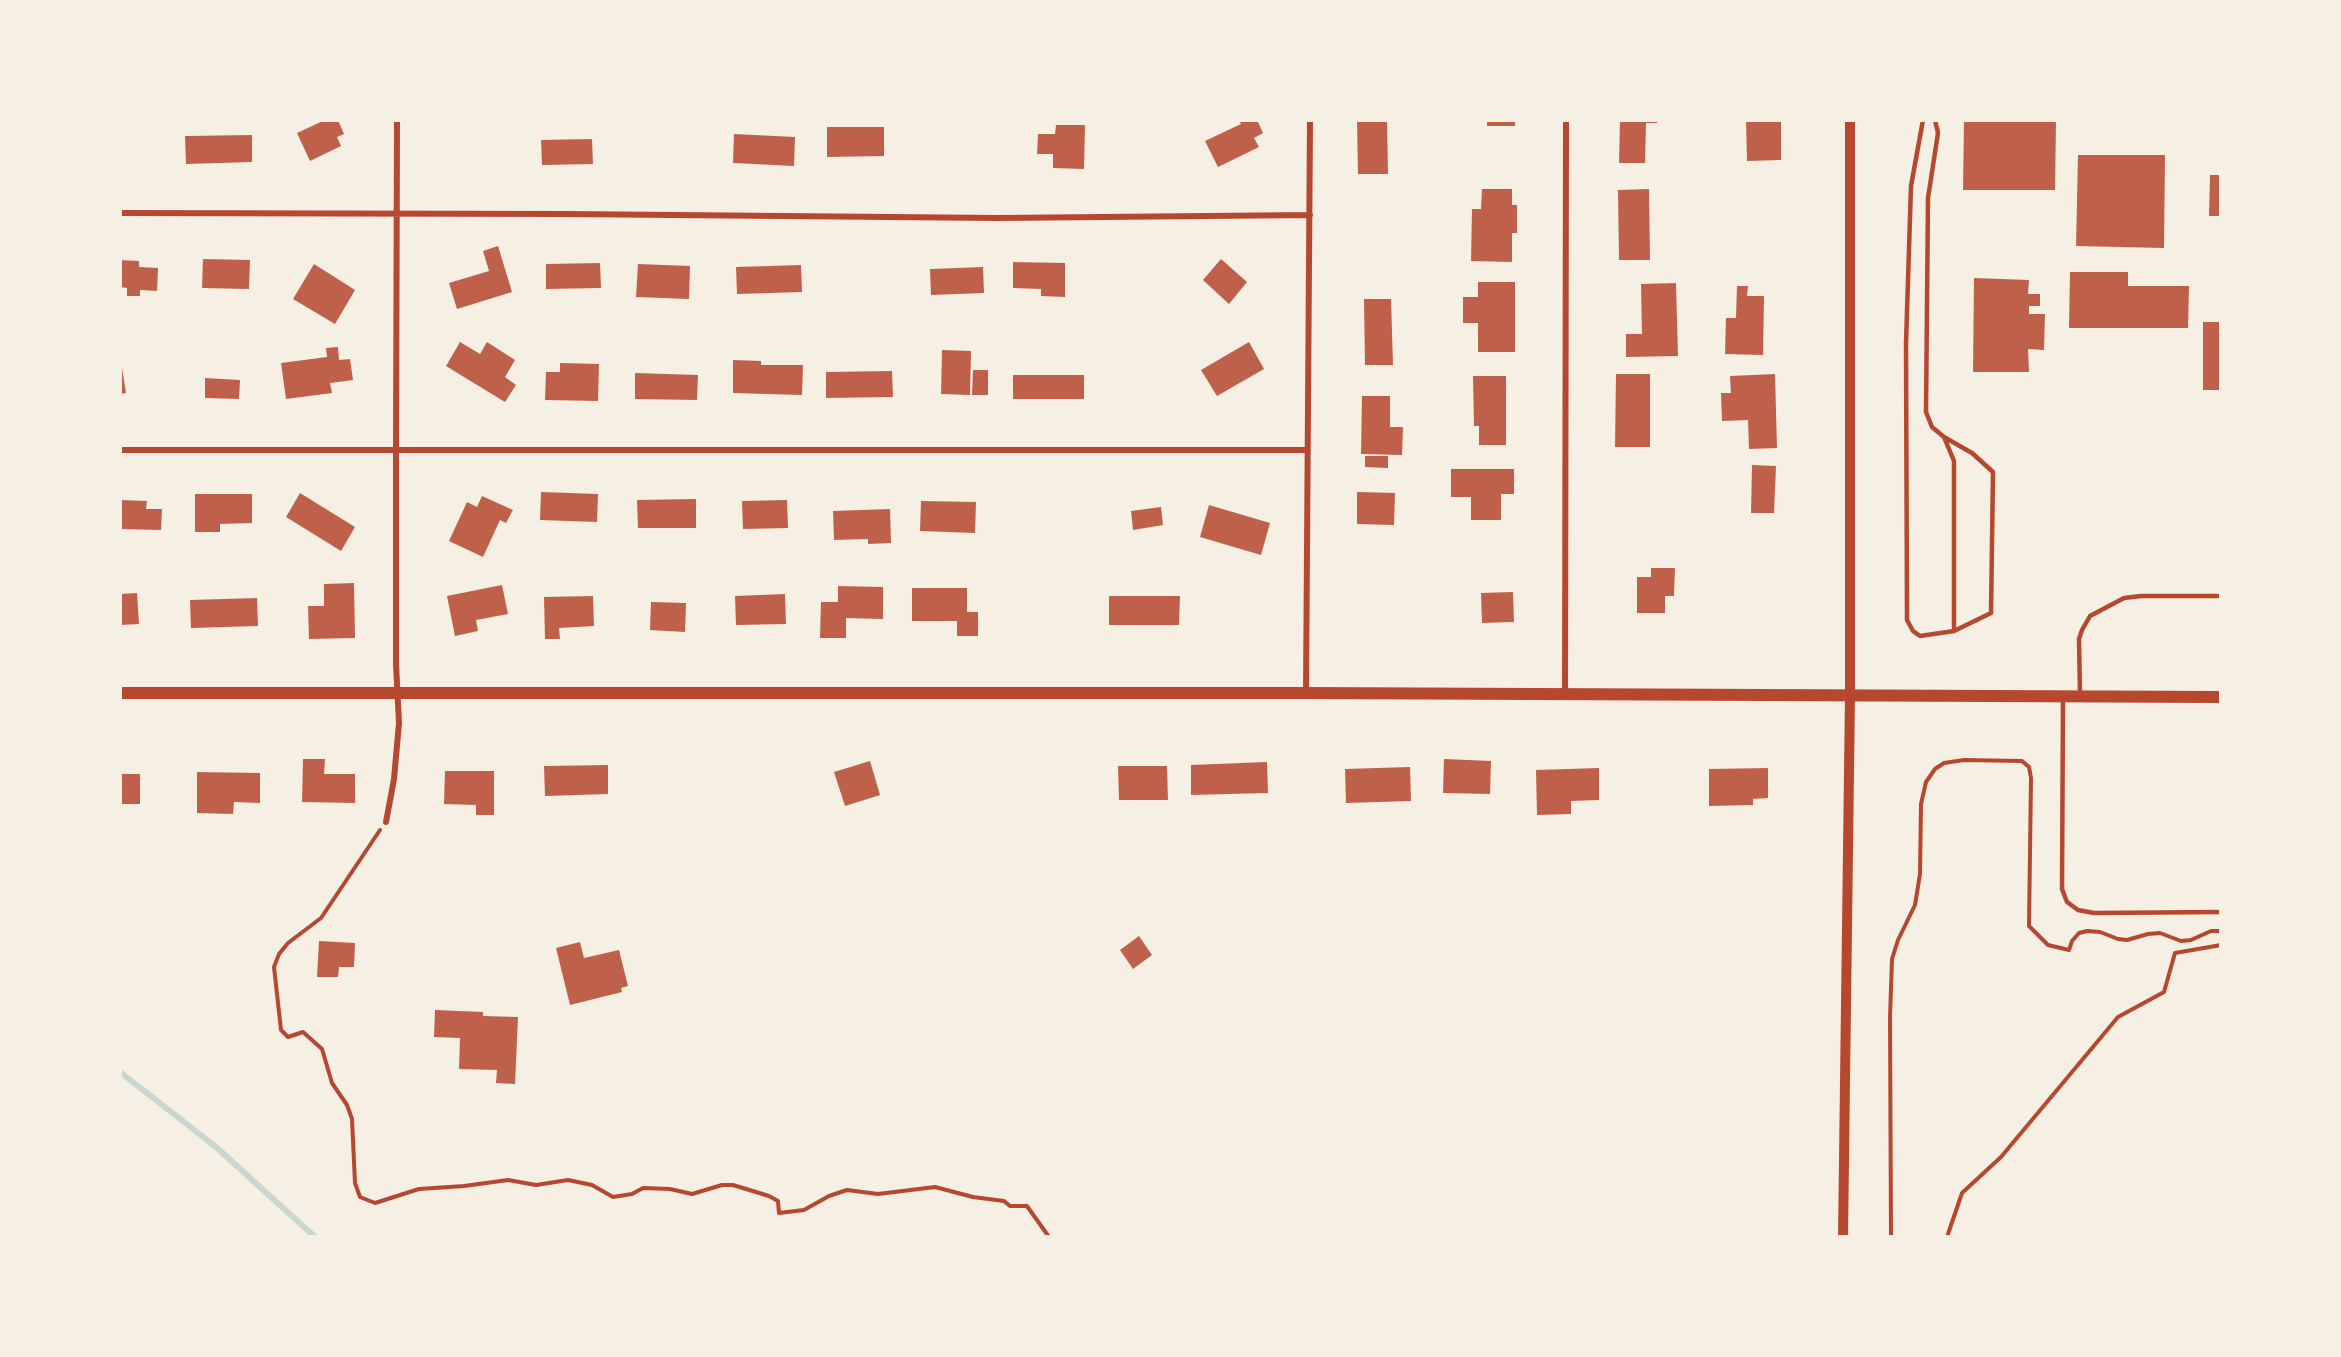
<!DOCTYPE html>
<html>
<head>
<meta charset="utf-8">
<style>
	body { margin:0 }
	#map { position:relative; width:2341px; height:1357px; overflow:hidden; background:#f6efe4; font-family:Signika,sans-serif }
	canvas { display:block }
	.frame { position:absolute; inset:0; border:122px solid #f6efe4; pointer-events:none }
</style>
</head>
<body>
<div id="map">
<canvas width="2341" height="1357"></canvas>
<div class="frame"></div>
</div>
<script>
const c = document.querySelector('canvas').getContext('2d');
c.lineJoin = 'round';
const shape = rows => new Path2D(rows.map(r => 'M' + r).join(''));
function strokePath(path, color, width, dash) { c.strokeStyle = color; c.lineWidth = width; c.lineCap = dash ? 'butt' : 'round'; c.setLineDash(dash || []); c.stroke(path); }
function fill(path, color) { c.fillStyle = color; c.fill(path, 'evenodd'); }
const stream = shape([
	[120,1072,216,1147,315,1237]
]);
const building = shape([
	[325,120,338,120,344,134,337,137,341,146,310,161,297,133],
	[1239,120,1257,120,1263,133,1254,138,1259,147,1218,167,1205,141,1241,124],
	[1357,120,1387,120,1388,174,1358,174],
	[1487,120,1515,120,1515,126,1487,126],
	[1620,120,1657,120,1657,123,1646,123,1645,163,1619,163],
	[1746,120,1781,120,1781,160,1747,161],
	[1964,120,2056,120,2055,190,1963,190],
	[1056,125,1085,125,1084,169,1053,168,1053,154,1037,154,1038,134,1055,134],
	[827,127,884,127,884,156,827,157],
	[734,134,795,137,794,166,733,163],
	[252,135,252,162,186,164,185,136],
	[592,139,593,164,542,165,541,140],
	[2078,155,2165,155,2164,248,2076,246],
	[2210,175,2221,175,2221,216,2209,216],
	[1482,189,1512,189,1512,205,1517,205,1517,233,1512,233,1512,262,1471,261,1472,209,1481,209],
	[1649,189,1650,260,1619,260,1618,190],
	[498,246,512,292,457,309,449,283,489,271,483,251],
	[203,259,250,260,249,289,202,288],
	[1221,259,1247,282,1229,304,1203,280],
	[120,260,139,261,139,267,158,268,157,291,140,290,140,296,127,296,127,288,120,287],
	[1013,262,1065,263,1065,297,1041,296,1041,289,1013,288],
	[600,263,601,288,546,289,546,264],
	[314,264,355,290,335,324,293,299],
	[638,264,690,266,689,299,636,297],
	[801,265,802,292,737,294,736,267],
	[983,267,984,293,931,295,930,269],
	[2070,272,2128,272,2128,286,2189,286,2188,328,2069,328],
	[1974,278,2029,280,2028,294,2040,294,2040,306,2029,306,2029,314,2045,314,2044,350,2028,349,2029,372,1973,372],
	[1478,282,1515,282,1515,352,1478,352,1478,323,1463,323,1463,297,1478,297],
	[1676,283,1678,356,1626,357,1626,334,1642,334,1641,284],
	[1737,286,1748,286,1747,296,1764,296,1763,355,1725,354,1726,318,1736,318],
	[1364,299,1391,299,1393,365,1365,365],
	[2203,322,2221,322,2221,390,2203,390],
	[460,342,480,354,487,342,515,360,505,377,516,385,505,402,446,366],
	[1249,342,1264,369,1217,396,1201,370],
	[338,347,339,360,350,359,353,380,330,383,332,393,286,399,281,363,327,357,326,348],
	[942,350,971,351,970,395,941,394],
	[733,360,761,361,761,365,803,365,802,395,733,393],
	[560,363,599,364,598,401,545,400,546,372,560,372],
	[120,368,122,368,126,393,120,394],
	[973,370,988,370,988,395,972,395],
	[892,371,893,397,826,398,826,372],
	[635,373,698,375,697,400,635,399],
	[1616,374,1650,374,1650,447,1615,447],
	[1775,374,1777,448,1749,449,1748,420,1722,421,1721,393,1731,393,1730,376],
	[1013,375,1084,375,1084,399,1013,399],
	[1473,376,1506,376,1506,445,1479,445,1479,426,1474,426],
	[205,378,240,380,239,399,205,398],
	[1362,396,1390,396,1390,427,1403,427,1402,455,1361,454],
	[1365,456,1388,456,1388,468,1365,467],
	[1752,465,1776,466,1774,513,1751,513],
	[1451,469,1514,469,1514,494,1501,494,1501,520,1471,520,1471,497,1451,497],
	[541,492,598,494,597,522,540,520],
	[1357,492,1395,493,1394,525,1357,524],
	[300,493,355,527,341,551,286,517],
	[195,494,252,494,252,523,220,524,220,532,195,532],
	[482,496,513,510,506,523,500,520,483,557,449,541,467,502,477,507],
	[696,499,696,528,638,528,637,500],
	[120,500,147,501,146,509,162,509,161,530,120,529],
	[787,500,788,528,743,529,742,501],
	[921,501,976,502,975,533,920,531],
	[1209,505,1270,523,1261,555,1200,537],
	[1161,507,1163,525,1133,530,1131,511],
	[890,509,891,543,868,544,868,539,834,540,833,511],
	[1651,568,1675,568,1674,596,1665,596,1665,613,1637,613,1637,577,1651,577],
	[354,583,355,638,309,639,308,606,324,606,324,584],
	[502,585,508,614,476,620,478,631,455,636,447,596],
	[838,586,883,587,883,619,846,618,846,638,820,638,821,602,838,602],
	[912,588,967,588,967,612,978,612,978,636,957,636,957,621,912,621],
	[1513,592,1514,622,1482,623,1481,593],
	[137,593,139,624,120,625,120,594],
	[785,594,786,624,736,625,735,596],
	[593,596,594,626,559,628,560,639,545,639,544,597],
	[1109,596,1180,596,1179,625,1109,625],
	[257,598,258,626,191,628,190,600],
	[651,602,686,603,685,632,650,630],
	[303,759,325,759,324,774,355,774,355,803,302,802],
	[1444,759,1491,761,1490,794,1443,793],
	[870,761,880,795,845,806,834,772],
	[1267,762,1268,793,1191,795,1191,765],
	[608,765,608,794,545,796,544,766],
	[1118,766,1167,766,1168,800,1119,800],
	[1410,767,1411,801,1346,803,1345,769],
	[1599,768,1599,800,1571,801,1571,814,1537,815,1536,770],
	[1768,768,1768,798,1753,799,1753,805,1709,806,1709,769],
	[445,771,494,771,494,815,476,815,476,805,444,804],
	[197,772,260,773,260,803,234,802,233,814,197,813],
	[120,774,140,774,140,804,120,804],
	[1139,936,1152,955,1133,969,1120,950],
	[319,941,355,943,354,967,339,967,338,977,317,977],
	[580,942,584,958,619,950,628,986,621,988,622,992,570,1005,556,948],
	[435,1010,483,1012,483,1016,518,1017,515,1084,496,1083,497,1070,459,1069,460,1038,434,1037]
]);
const path = shape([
	[380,830,321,918,288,943,279,954,274,967,281,1030,288,1037,303,1032,322,1049,332,1083,347,1105,352,1119,355,1183,360,1197,375,1203,419,1189,464,1186,508,1180,536,1185,568,1180,592,1185,613,1197,632,1194,643,1188,670,1189,692,1194,722,1185,733,1185,769,1196,778,1201,779,1213,804,1210,829,1196,847,1190,878,1194,935,1187,973,1197,1004,1201,1010,1206,1027,1206,1049,1237],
	[1891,1237,1890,1017,1892,959,1898,940,1915,905,1920,874,1921,804,1926,782,1935,769,1944,763,1964,760,2022,761,2029,767,2031,778,2029,926,2048,945,2069,950,2072,941,2079,933,2087,931,2100,932,2118,939,2127,940,2148,934,2160,933,2181,941,2191,940,2211,931,2221,931],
	[1947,1237,1962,1193,2001,1157,2118,1017,2164,992,2175,953,2221,945]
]);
const service = shape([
	[1923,120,1911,186,1906,343,1907,620,1913,631,1920,636,1954,631,1954,461,1944,437,1932,427,1926,412,1928,198,1938,133,1935,120],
	[1944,437,1972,453,1993,472,1991,613,1954,631],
	[2080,694,2079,639,2082,630,2090,616,2124,598,2141,596,2221,596],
	[2063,698,2062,889,2067,902,2078,910,2094,913,2221,912]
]);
const minor = shape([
	[120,213,566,214,998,218,1310,215],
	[120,450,1307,450],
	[1306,692,1310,120],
	[1565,694,1566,120],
	[386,822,394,779,399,723,396,664,396,450,397,120]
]);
const tertiary = shape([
	[1843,1237,1850,695,1850,120]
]);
const secondary = shape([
	[120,693,1306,693,2221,697]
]);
strokePath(stream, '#c9d6d2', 6);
fill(building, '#bf614a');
strokePath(path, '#b5482f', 4);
strokePath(service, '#b5482f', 4.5);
strokePath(minor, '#b5482f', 6);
strokePath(tertiary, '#b5482f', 10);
strokePath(secondary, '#b5482f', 12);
</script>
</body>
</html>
